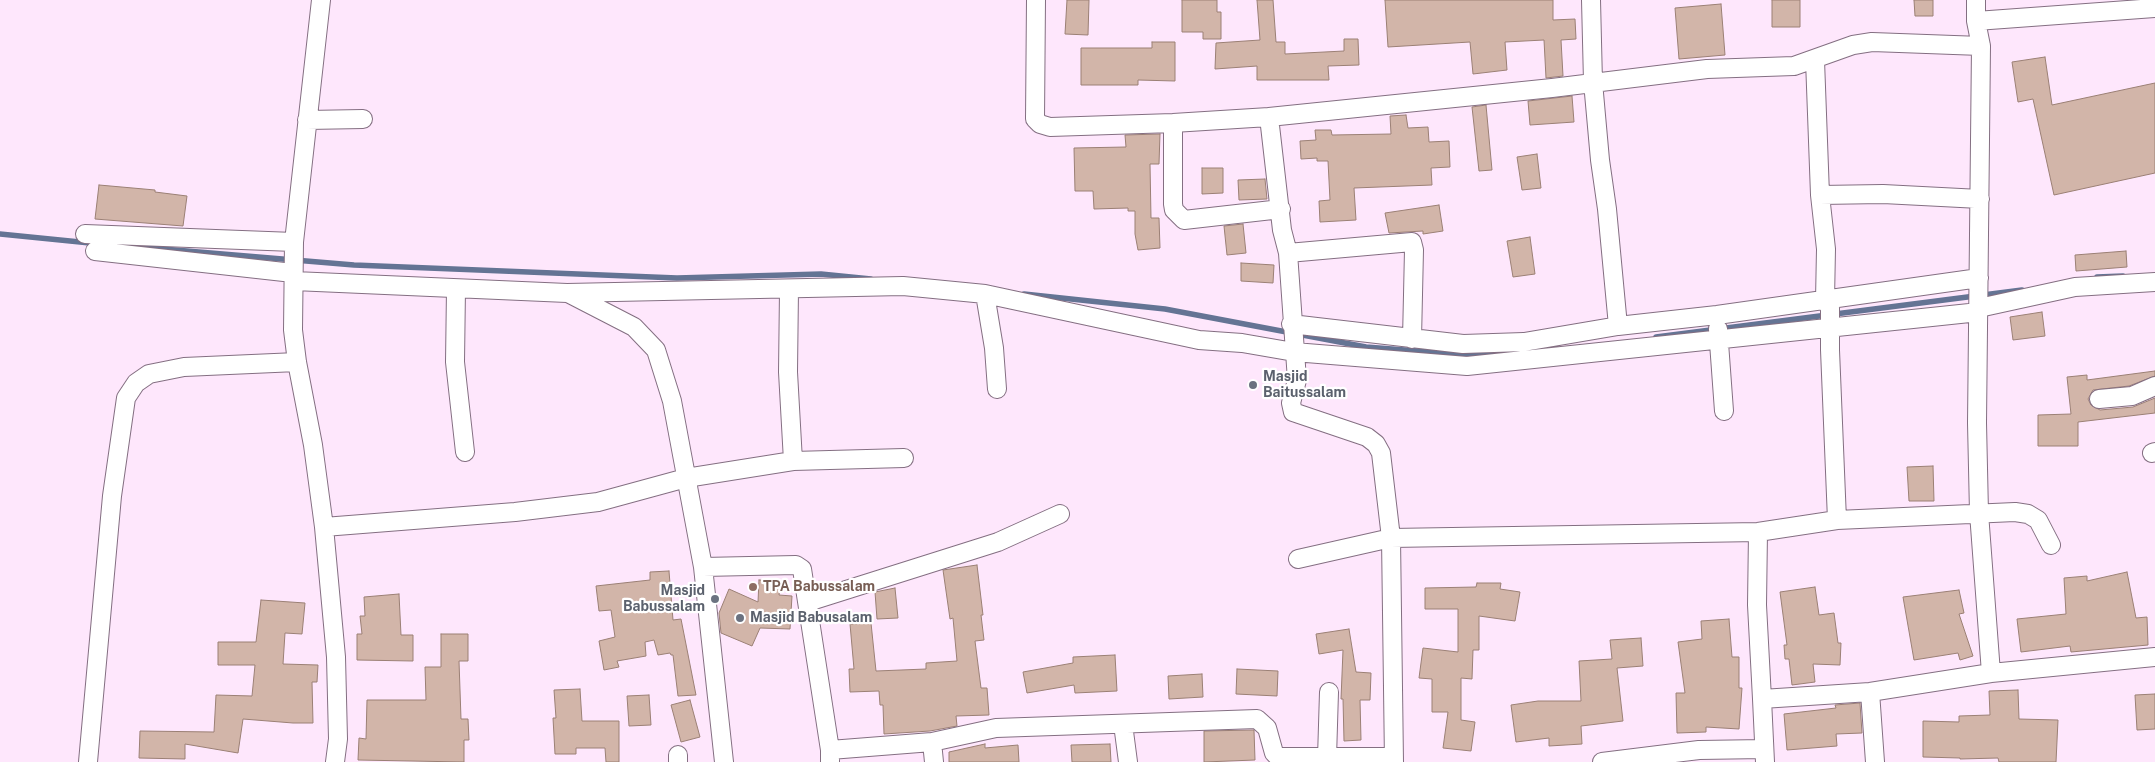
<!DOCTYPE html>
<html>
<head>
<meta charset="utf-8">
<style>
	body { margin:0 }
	canvas { display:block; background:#fee7fc }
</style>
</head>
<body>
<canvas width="2155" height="762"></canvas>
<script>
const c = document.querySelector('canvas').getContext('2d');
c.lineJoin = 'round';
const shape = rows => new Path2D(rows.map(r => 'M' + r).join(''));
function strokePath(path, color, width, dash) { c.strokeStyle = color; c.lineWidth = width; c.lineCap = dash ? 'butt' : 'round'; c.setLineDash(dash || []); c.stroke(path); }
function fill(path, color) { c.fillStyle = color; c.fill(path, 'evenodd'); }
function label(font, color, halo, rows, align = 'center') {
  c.font = font + ' "Public Sans",sans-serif'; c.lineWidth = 4.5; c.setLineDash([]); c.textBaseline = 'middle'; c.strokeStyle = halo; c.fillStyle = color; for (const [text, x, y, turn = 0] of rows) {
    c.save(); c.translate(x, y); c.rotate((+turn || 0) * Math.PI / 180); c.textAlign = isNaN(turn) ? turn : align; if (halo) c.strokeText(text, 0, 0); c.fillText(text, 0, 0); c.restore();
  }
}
const stream = shape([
	[0,234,90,243],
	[139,247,354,265,677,278,821,274,871,279],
	[2097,277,2123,276],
	[1024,294,1165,309,1366,347,1456,354,1513,353],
	[1656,337,2022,290]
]);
const building = shape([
	[1067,0,1089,0,1088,35,1065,34,1067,0],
	[1182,0,1217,0,1217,12,1221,12,1221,39,1203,39,1203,32,1182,32,1182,0],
	[1257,0,1273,0,1276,42,1285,42,1285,54,1344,51,1344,39,1358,39,1359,65,1328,66,1329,80,1257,80,1257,66,1215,69,1216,43,1260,40,1257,0],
	[1385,0,1553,0,1553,20,1575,19,1576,39,1561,40,1563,76,1546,78,1544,40,1505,42,1507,70,1473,74,1470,42,1388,47,1385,0],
	[1772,0,1800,0,1800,27,1772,27,1772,0],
	[1914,0,1933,0,1933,16,1915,16,1914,0],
	[1721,4,1725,55,1679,59,1675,8,1721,4],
	[1152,42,1175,42,1175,81,1138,80,1138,85,1081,85,1081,48,1152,48,1152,42],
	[2045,57,2052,105,2155,83,2155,173,2054,195,2033,99,2018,102,2012,62,2045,57],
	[1572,96,1574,122,1530,125,1528,101,1572,96],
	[1486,105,1492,170,1479,171,1472,107,1486,105],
	[1406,115,1408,128,1428,127,1429,142,1449,141,1450,167,1431,168,1432,185,1354,188,1356,220,1320,222,1319,201,1330,200,1328,161,1317,161,1317,158,1301,159,1300,141,1316,140,1315,130,1331,130,1332,135,1391,134,1390,116,1406,115],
	[1160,134,1159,164,1150,164,1151,218,1159,218,1160,248,1138,250,1135,234,1135,211,1128,211,1128,208,1094,209,1093,191,1075,191,1074,148,1126,147,1125,135,1160,134],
	[1537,154,1541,188,1522,190,1517,157,1537,154],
	[1202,168,1223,168,1223,193,1202,194,1202,168],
	[1265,179,1267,199,1239,200,1238,180,1265,179],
	[99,185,155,190,155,192,187,196,183,226,95,219,99,185],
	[1439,205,1443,231,1423,234,1423,231,1389,233,1385,213,1439,205],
	[1243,224,1246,253,1227,255,1224,226,1243,224],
	[1530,237,1535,274,1513,277,1507,241,1530,237],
	[2126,251,2127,267,2076,271,2075,255,2126,251],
	[1241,263,1274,265,1273,283,1241,281,1241,263],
	[2042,312,2045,336,2013,340,2010,317,2042,312],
	[2155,371,2155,376,2129,386,2093,390,2088,399,2091,405,2100,410,2133,407,2155,398,2155,413,2078,422,2078,446,2038,446,2038,415,2071,414,2067,377,2087,375,2087,380,2155,371],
	[1933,466,1934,501,1909,501,1907,467,1933,466],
	[977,565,983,615,981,615,984,640,975,641,981,688,987,688,989,715,956,716,957,726,930,731,884,734,883,705,880,705,879,691,850,692,849,669,854,669,850,624,871,623,876,671,926,669,926,663,957,661,953,618,950,619,943,570,977,565],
	[669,571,673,620,681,619,696,695,678,696,673,655,671,655,670,653,658,655,654,640,645,642,646,656,617,661,619,667,604,670,599,641,615,637,611,610,599,611,596,586,650,580,650,572,669,571],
	[2127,572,2136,618,2147,617,2148,645,2071,652,2070,646,2021,652,2017,619,2066,614,2064,578,2087,576,2087,581,2127,572],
	[759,580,781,581,779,595,792,596,790,629,760,628,752,646,721,633,719,613,729,589,758,602,759,580],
	[1477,583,1501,583,1500,589,1520,592,1515,621,1479,616,1479,650,1473,650,1472,679,1461,678,1461,720,1475,722,1471,751,1443,748,1448,712,1432,712,1432,679,1419,678,1423,648,1458,652,1458,609,1425,609,1425,588,1476,587,1477,583],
	[1815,587,1819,615,1834,613,1838,643,1841,643,1840,665,1813,664,1815,682,1792,685,1789,659,1785,659,1784,645,1787,645,1780,592,1815,587],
	[895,588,898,618,877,619,875,592,895,588],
	[1959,590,1964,613,1959,614,1973,656,1960,660,1958,653,1914,660,1903,597,1959,590],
	[399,594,401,635,413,635,413,661,357,660,357,634,362,634,360,616,365,616,364,597,399,594],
	[261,600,305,603,302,634,285,633,283,664,318,665,317,682,312,682,313,723,293,723,243,719,238,753,185,744,185,759,139,758,140,731,214,732,216,695,252,696,255,665,218,665,218,642,256,642,261,600],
	[1729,619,1732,657,1739,657,1739,688,1742,688,1739,729,1706,727,1706,732,1677,733,1676,693,1685,693,1678,642,1702,639,1701,621,1729,619],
	[1349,629,1356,672,1371,673,1370,700,1360,700,1361,740,1344,741,1343,699,1341,699,1343,650,1319,654,1316,634,1349,629],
	[441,634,468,634,468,661,459,661,461,719,468,719,469,740,464,740,464,762,358,760,359,738,366,739,367,700,426,700,425,667,441,667,441,634],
	[1641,638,1643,666,1617,668,1623,721,1581,726,1582,744,1549,746,1549,738,1516,742,1511,705,1538,701,1581,701,1579,661,1612,659,1610,640,1641,638],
	[1115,655,1117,691,1075,693,1074,685,1027,693,1023,672,1073,663,1073,657,1115,655],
	[1237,669,1278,671,1277,696,1236,694,1237,669],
	[1202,674,1203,697,1169,699,1168,676,1202,674],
	[580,689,582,721,619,721,619,762,606,762,605,748,576,748,576,754,555,754,553,718,556,718,554,690,580,689],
	[2018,690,2019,719,2058,720,2056,762,1999,762,1998,758,1960,759,1960,758,1923,757,1923,721,1959,722,1959,716,1990,715,1989,691,2018,690],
	[2155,694,2155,729,2137,730,2135,695,2155,694],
	[649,695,651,725,629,726,627,696,649,695],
	[690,700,700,737,681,742,671,705,690,700],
	[1860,703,1862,733,1836,734,1837,746,1787,750,1784,714,1836,708,1835,705,1860,703],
	[1254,730,1255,760,1204,762,1204,731,1254,730],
	[985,744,985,748,1018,745,1019,762,949,762,949,752,985,744],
	[1110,744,1111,762,1072,762,1071,745,1110,744]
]);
const street = shape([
	[321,0,294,242,293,330,297,362,313,445,324,527,336,657,338,739,335,762],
	[1036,0,1035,119,1040,124,1050,127,1173,123,1269,117,1552,88,1707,69,1794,66,1853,45,1872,42,1981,46],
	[1591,0,1593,82,1600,160,1607,209,1618,326],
	[1976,0,1976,21,1981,46,1977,423,1979,513,1991,673],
	[1976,21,2155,8],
	[1815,60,1820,195,1826,249,1825,300,1830,308,1830,350,1837,520],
	[1269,117,1282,230,1288,253,1297,380,1291,403,1293,412,1367,437,1376,444,1381,453,1391,538,1394,762],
	[307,120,363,119],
	[1173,123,1173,204,1174,210,1184,220,1281,209],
	[1820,195,1883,194,1980,199],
	[85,234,294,242],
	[95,251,293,273],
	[1288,253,1412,242,1414,250,1412,339],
	[294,281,567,293,903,286,985,294,1199,340,1242,343,1294,352,1467,366,1979,312],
	[456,289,455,362,465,452],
	[789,290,788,372,793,461],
	[570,294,634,327,656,350,672,401,703,567,796,565,802,569,830,750,830,762],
	[985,294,994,348,997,389],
	[1979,308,2075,287,2155,282],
	[1291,324,1463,344,1524,342,1618,326,1717,315,1979,278],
	[1718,329,1724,411],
	[2099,399,2132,396,2155,386],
	[2152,453,2155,452],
	[324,527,515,512,598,502,686,478,793,461,904,458],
	[1758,532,1757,605,1762,699],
	[1298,559,1391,538,1758,532,1837,520,2015,512,2028,514,2038,520,2051,545],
	[703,567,724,762],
	[808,602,998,542,1060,514],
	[1870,692,1875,762],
	[1123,724,1128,762],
	[932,742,934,762],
	[830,750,932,742,996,728,1257,719,1267,728,1274,753,1278,757,1394,757],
	[678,755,678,762],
	[1327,758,1329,692],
	[88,762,112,496,126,398,136,383,149,374,184,367,297,362],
	[1602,762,1699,750,1764,749],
	[1765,762,1762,699,1870,692,1991,673,2155,657]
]);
const markers = [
	[1253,385,5,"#6b7280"],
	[753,587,5,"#8d6e63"],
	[715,599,5,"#6b7280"],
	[740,618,5,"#6b7280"]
];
const worshipNames = [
	["Masjid",1263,377],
	["Baitussalam",1263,393],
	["Masjid",705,591,"right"],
	["Babussalam",705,607,"right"],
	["Masjid Babusalam",750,618]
];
const educationNames = [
	["TPA Babussalam",763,587]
];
strokePath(stream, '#647494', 5.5);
fill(building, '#d2b5a9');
strokePath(building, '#9b8075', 1);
strokePath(street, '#846f82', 20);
strokePath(street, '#fff', 18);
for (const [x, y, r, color] of markers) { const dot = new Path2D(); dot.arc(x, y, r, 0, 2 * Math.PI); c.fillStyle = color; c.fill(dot); strokePath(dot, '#fff', 2); }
label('bold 14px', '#5b616d', '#fff', worshipNames, 'left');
label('bold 14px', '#785e54', '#fff', educationNames, 'left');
</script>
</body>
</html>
